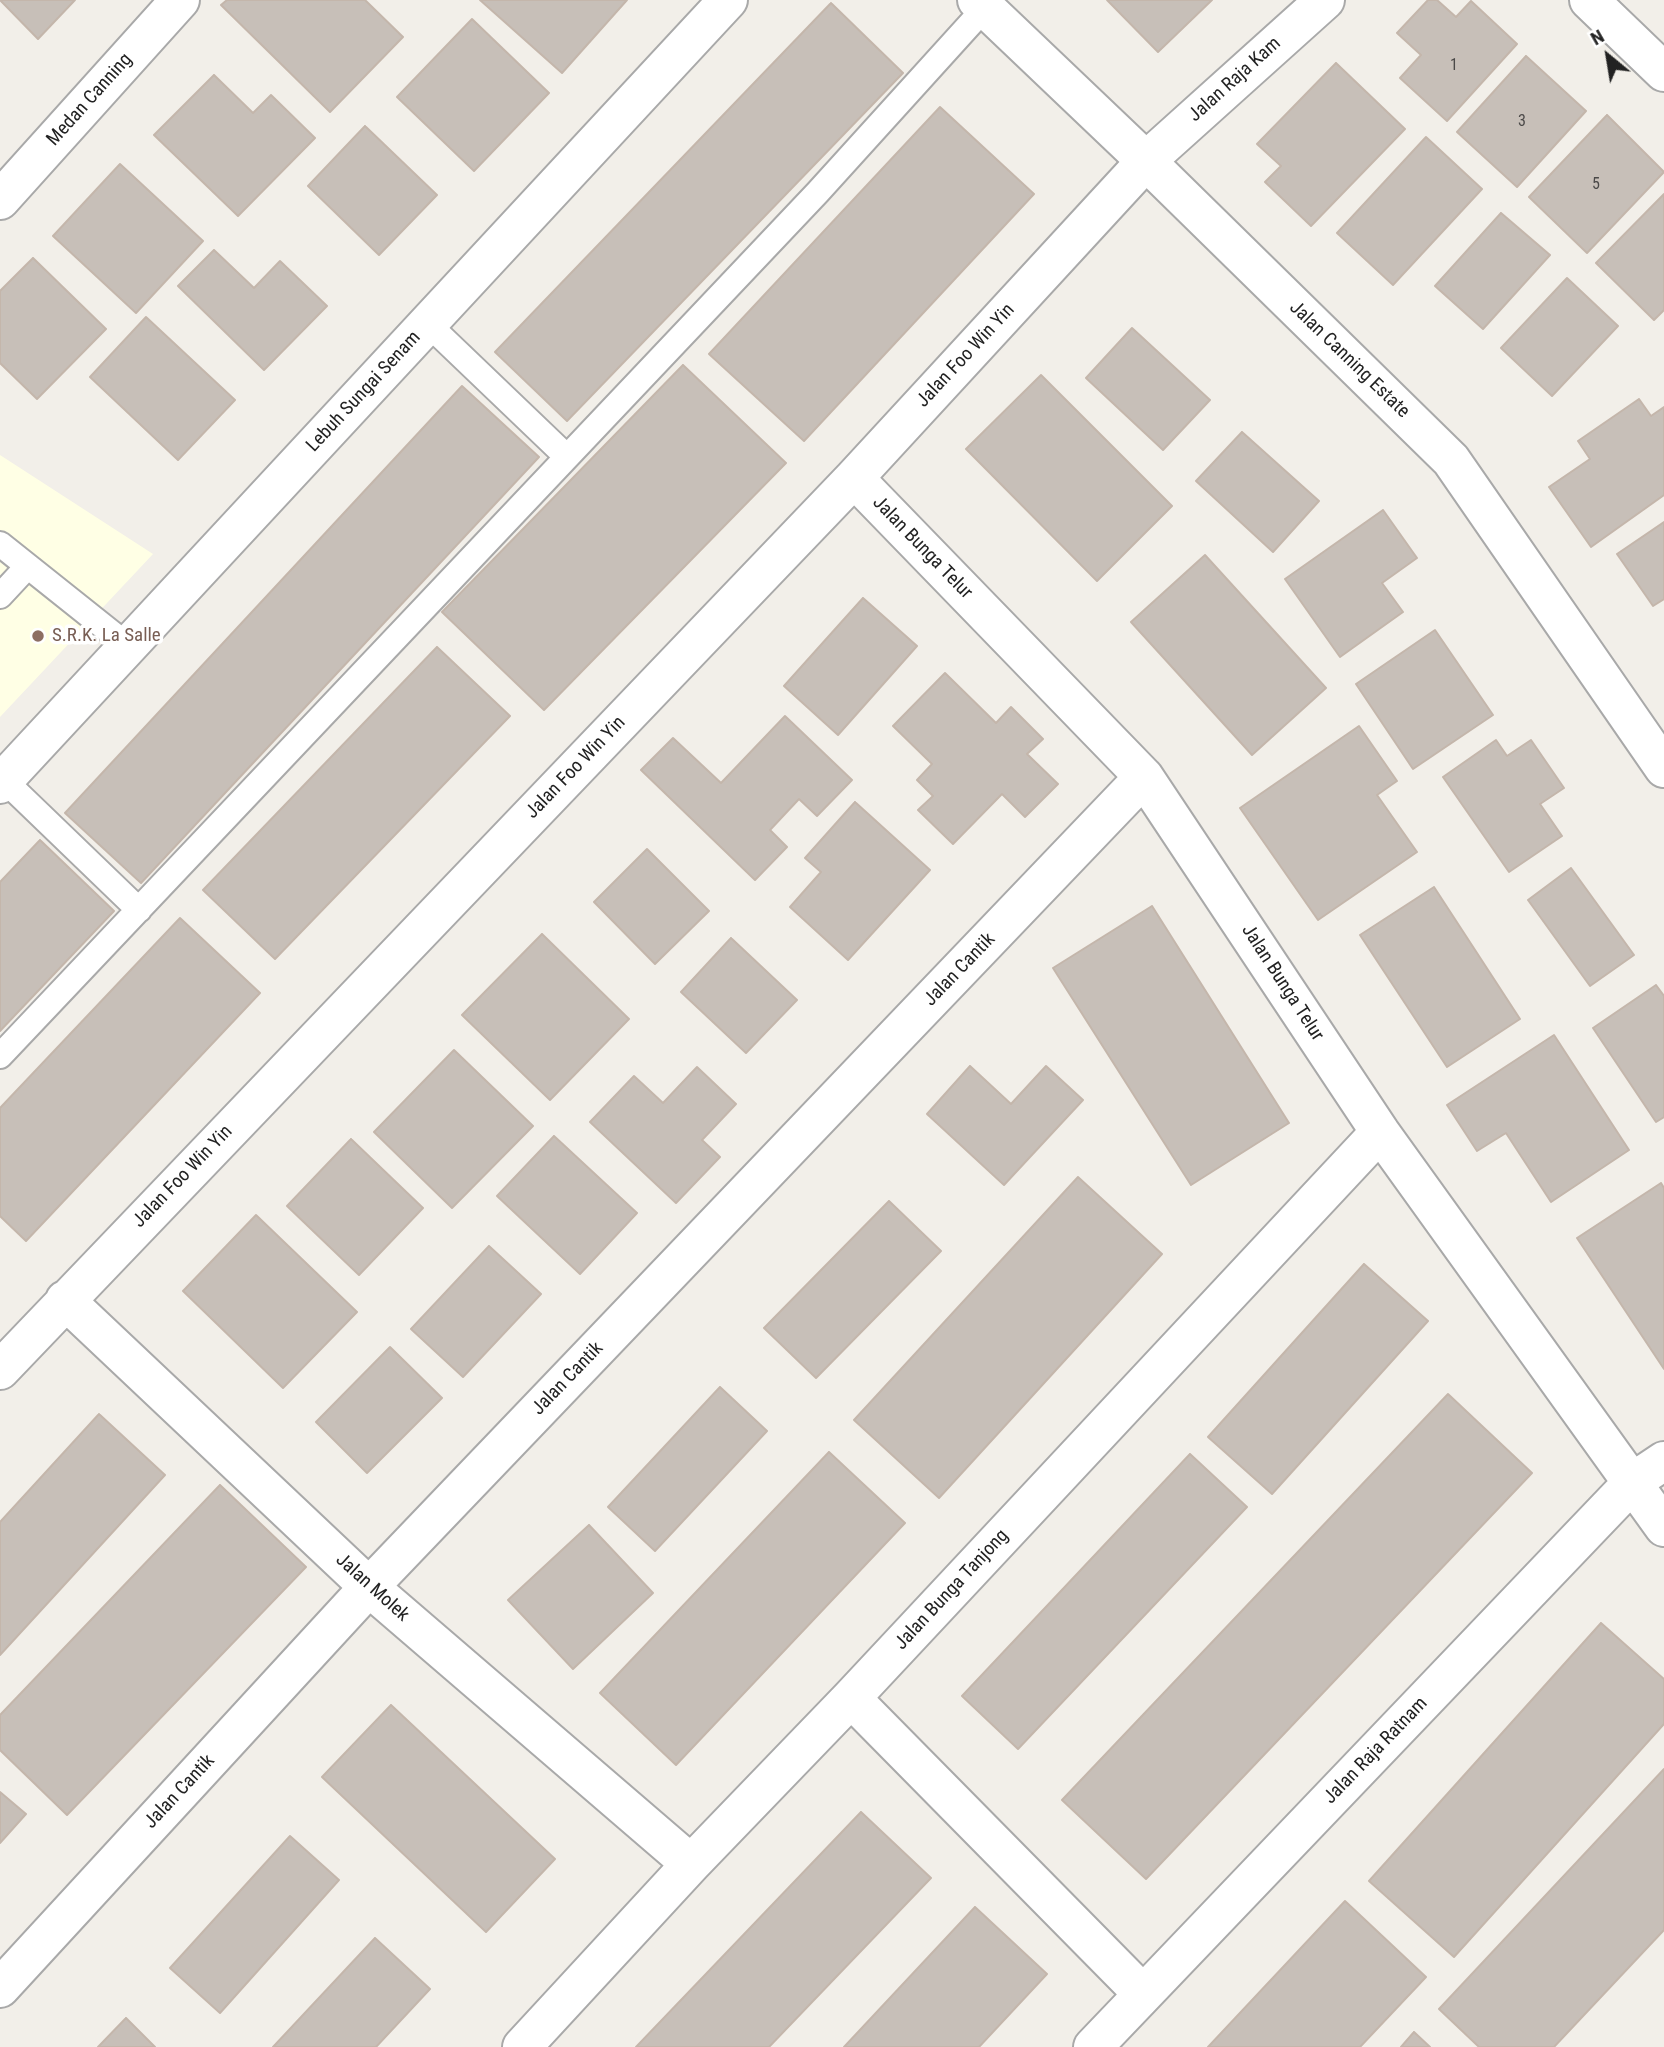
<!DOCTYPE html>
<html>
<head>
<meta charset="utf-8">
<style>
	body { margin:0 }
	#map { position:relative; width:1664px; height:2047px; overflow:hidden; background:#f2efe9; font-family:"Roboto Condensed",sans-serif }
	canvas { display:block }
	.north { position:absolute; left:1573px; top:21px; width:70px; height:70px; -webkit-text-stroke:5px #fff; paint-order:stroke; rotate:330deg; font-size:19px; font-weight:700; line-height:28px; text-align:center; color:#222 }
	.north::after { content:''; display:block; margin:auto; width:24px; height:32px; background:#222; clip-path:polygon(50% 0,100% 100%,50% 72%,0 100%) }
</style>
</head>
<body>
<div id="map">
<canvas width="1664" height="2047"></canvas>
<div class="north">N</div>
</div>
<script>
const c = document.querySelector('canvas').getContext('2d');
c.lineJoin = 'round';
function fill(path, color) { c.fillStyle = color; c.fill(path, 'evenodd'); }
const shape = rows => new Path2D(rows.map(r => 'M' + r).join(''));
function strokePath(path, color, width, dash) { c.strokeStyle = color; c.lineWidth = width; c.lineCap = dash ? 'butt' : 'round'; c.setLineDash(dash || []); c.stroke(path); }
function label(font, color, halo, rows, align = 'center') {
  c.font = font + ' "Roboto Condensed",sans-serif'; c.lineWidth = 7; c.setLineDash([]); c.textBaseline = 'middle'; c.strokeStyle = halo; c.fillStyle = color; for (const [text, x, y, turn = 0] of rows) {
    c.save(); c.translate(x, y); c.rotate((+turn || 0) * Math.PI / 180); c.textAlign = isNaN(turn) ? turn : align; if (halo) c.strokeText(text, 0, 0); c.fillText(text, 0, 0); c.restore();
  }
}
const education = shape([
	[0,455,153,554,0,717]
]);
const building = shape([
	[0,0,75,0,38,39,0,0],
	[227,0,365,0,403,37,330,112,221,5,227,0],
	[480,0,627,0,562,73,480,0],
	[1107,0,1212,0,1158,52,1107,0],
	[1428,0,1437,0,1456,17,1471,1,1517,44,1447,121,1400,78,1421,55,1397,33,1428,0],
	[831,3,903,73,567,421,495,352,831,3],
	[472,19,549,93,474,171,397,97,472,19],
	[1526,56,1586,111,1517,187,1457,132,1526,56],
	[1336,63,1405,129,1311,226,1265,182,1281,166,1257,144,1336,63],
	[214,75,253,113,271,95,315,138,238,216,154,135,214,75],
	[940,107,1034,194,804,441,709,354,940,107],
	[1607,115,1664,172,1587,253,1529,197,1607,115],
	[365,126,437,195,379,255,308,186,365,126],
	[1426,137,1482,189,1393,285,1337,233,1426,137],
	[120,164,203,241,136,313,53,236,120,164],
	[1664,194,1664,310,1654,320,1596,263,1664,194],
	[1501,213,1550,255,1483,329,1435,286,1501,213],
	[214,250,254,288,280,261,327,306,264,370,178,286,214,250],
	[33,258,106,329,37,399,0,363,0,291,33,258],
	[1567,278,1618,326,1552,396,1501,348,1567,278],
	[146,317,235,400,178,460,90,377,146,317],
	[1132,328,1210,400,1163,450,1086,378,1132,328],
	[683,365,786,463,544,710,442,612,683,365],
	[1041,375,1172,506,1097,581,966,449,1041,375],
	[462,386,539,457,141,883,65,813,462,386],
	[1639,399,1651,416,1664,407,1664,495,1591,547,1549,487,1590,459,1578,441,1639,399],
	[1242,432,1319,501,1273,552,1196,481,1242,432],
	[1383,510,1417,558,1382,583,1403,612,1340,657,1285,579,1383,510],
	[1664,522,1664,599,1653,606,1617,554,1664,522],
	[1205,555,1326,688,1252,755,1131,622,1205,555],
	[863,598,917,646,838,735,784,686,863,598],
	[1435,630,1493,715,1413,769,1356,684,1435,630],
	[437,647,510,716,275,959,203,890,437,647],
	[945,673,996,723,1011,707,1043,739,1027,754,1058,784,1025,817,1002,794,953,844,918,810,933,796,917,780,932,764,893,726,945,673],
	[785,716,852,780,817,816,799,799,770,830,787,847,755,880,641,770,673,738,721,783,785,716],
	[1359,726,1397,781,1377,795,1417,852,1318,920,1240,808,1359,726],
	[1496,740,1507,756,1531,740,1564,788,1540,804,1562,836,1509,872,1443,777,1496,740],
	[855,802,930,870,848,960,790,907,821,872,805,858,855,802],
	[40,840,114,911,0,1031,0,882,40,840],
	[647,849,709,911,655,964,594,902,647,849],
	[1571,868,1634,955,1590,986,1528,900,1571,868],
	[1434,887,1520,1019,1447,1067,1360,935,1434,887],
	[1152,906,1289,1123,1191,1185,1053,968,1152,906],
	[180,918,260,993,26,1241,0,1216,0,1108,180,918],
	[542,934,629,1019,550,1100,462,1015,542,934],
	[731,938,797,1000,746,1053,681,992,731,938],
	[1656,985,1664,996,1664,1117,1656,1122,1593,1028,1656,985],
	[1554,1035,1629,1150,1551,1202,1506,1133,1477,1151,1447,1105,1554,1035],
	[454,1050,533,1126,452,1208,374,1132,454,1050],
	[970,1066,1011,1104,1046,1066,1083,1100,1004,1185,927,1114,970,1066],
	[697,1067,736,1104,702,1140,720,1157,676,1203,590,1122,634,1076,663,1103,697,1067],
	[554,1136,637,1213,580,1274,497,1196,554,1136],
	[351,1139,423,1208,359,1275,287,1206,351,1139],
	[1078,1177,1162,1254,939,1498,854,1420,1078,1177],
	[1661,1183,1664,1188,1664,1369,1577,1238,1661,1183],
	[889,1201,941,1251,816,1378,764,1328,889,1201],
	[256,1215,357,1312,283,1388,183,1291,256,1215],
	[489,1246,541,1294,463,1377,411,1329,489,1246],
	[1364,1264,1428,1321,1272,1494,1208,1437,1364,1264],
	[390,1347,442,1398,367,1473,316,1422,390,1347],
	[720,1387,767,1431,655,1551,608,1507,720,1387],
	[1448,1394,1532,1473,1146,1879,1062,1800,1448,1394],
	[99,1414,165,1475,0,1655,0,1522,99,1414],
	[829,1452,905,1523,676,1765,600,1693,829,1452],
	[1190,1454,1247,1507,1018,1749,962,1696,1190,1454],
	[220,1485,306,1567,67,1815,0,1750,0,1715,220,1485],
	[589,1525,653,1593,573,1669,508,1600,589,1525],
	[1601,1623,1664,1679,1664,1724,1454,1957,1369,1881,1601,1623],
	[391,1705,555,1859,486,1932,322,1777,391,1705],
	[1664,1769,1664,1930,1554,2047,1479,2047,1439,2009,1664,1769],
	[0,1792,26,1814,0,1843,0,1792],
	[861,1812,931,1878,769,2047,636,2047,861,1812],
	[290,1836,339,1880,220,2013,170,1968,290,1836],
	[1345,1901,1426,1977,1360,2047,1208,2047,1345,1901],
	[975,1907,1047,1974,979,2047,844,2047,975,1907],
	[375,1938,430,1989,376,2047,273,2047,375,1938],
	[126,2018,155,2047,98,2047,126,2018],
	[1414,2032,1430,2047,1401,2047,1414,2032]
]);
const service = shape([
	[427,323,567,457],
	[0,544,128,646],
	[0,596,27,567],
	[4,780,139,910],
	[0,1056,818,192,992,0]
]);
const minor = shape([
	[1589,0,1664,72],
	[0,200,180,0],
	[854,478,1144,777,1380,1132,1664,1527],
	[0,784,728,0],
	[65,1300,369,1587,691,1864],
	[0,1370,854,478,1146,161,1325,0],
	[851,1698,1143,1994],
	[0,1988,369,1587,1144,777],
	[522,2047,691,1864,851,1698,1380,1132],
	[1093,2047,1634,1481,1664,1461]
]);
const tertiary = shape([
	[977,0,1146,161,1451,460,1664,768]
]);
const markers = [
	[38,636,7,"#8d6e63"]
];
const numberNames = [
	["1",1454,66],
	["3",1522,122],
	["5",1596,185]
];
const streetNames = [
	["Jalan Raja Kam",1235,80,-42],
	["Medan Canning",90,100,-48],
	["Jalan Foo Win Yin",966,356,-47],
	["Jalan Canning Estate",1349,360,44],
	["Lebuh Sungai Senam",364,392,-47],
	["Jalan Bunga Telur",922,548,46],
	["Jalan Foo Win Yin",576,768,-46],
	["Jalan Cantik",960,970,-46],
	["Jalan Bunga Telur",1282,983,57],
	["Jalan Foo Win Yin",183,1177,-46],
	["Jalan Cantik",568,1379,-46],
	["Jalan Molek",372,1588,42],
	["Jalan Bunga Tanjong",952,1590,-47],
	["Jalan Raja Ratnam",1376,1751,-46],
	["Jalan Cantik",180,1792,-47]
];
const educationNames = [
	["S.R.K. La Salle",52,636]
];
fill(education, '#ffffe5');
fill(building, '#c7bfb8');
strokePath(building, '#c4b6ab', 2);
strokePath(service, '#a9a9a9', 28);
strokePath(minor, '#a9a9a9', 42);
strokePath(tertiary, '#a9a9a9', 42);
strokePath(service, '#fff', 24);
strokePath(minor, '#fff', 38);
strokePath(tertiary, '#fff', 38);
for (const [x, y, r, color] of markers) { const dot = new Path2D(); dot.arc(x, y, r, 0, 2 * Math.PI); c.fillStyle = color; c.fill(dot); strokePath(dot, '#fff', 2.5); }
label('16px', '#4b4948', null, numberNames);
label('19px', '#222', '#fff', streetNames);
label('19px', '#785e54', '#fff', educationNames, 'left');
</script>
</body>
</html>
